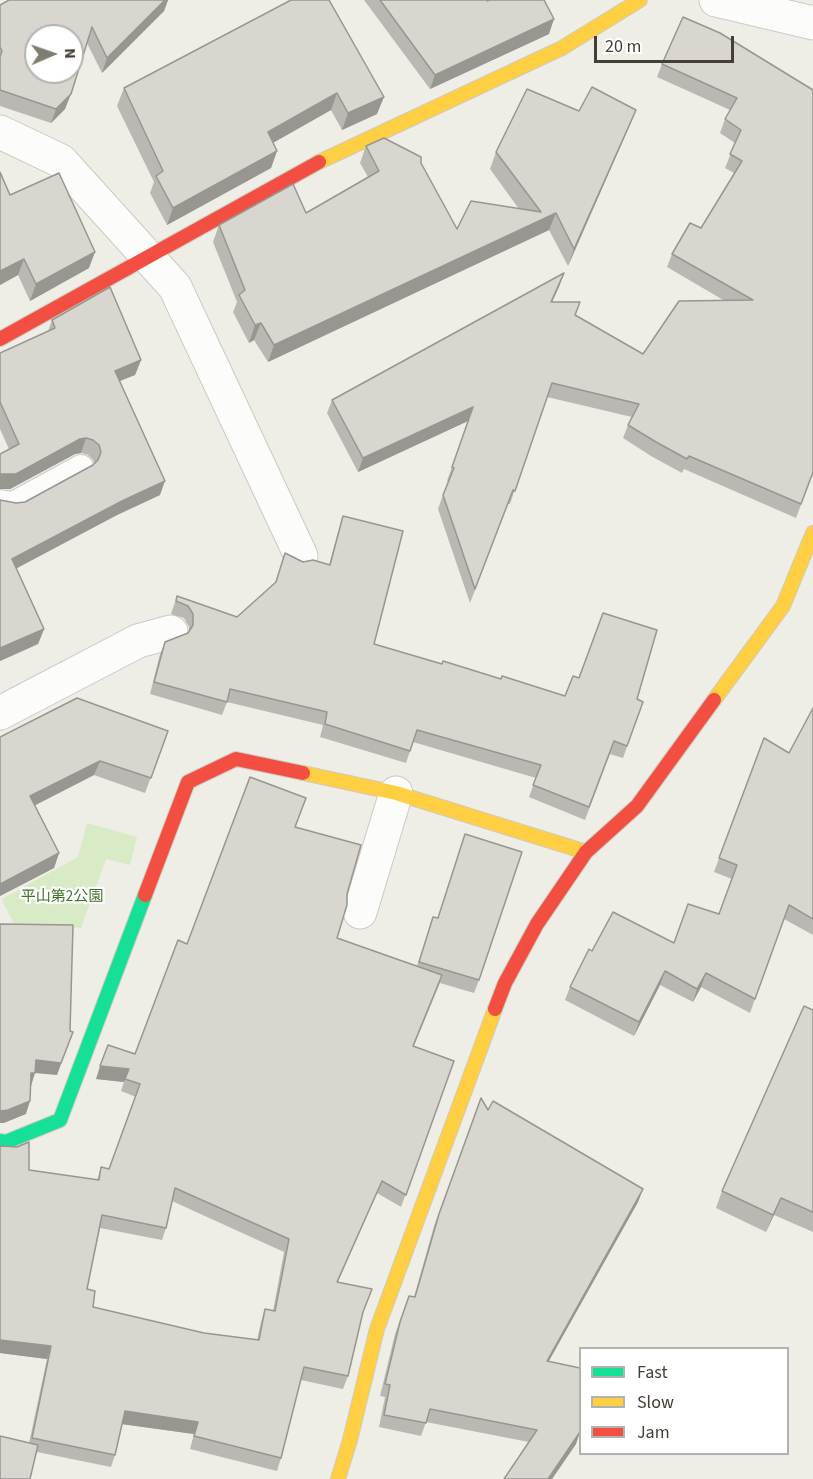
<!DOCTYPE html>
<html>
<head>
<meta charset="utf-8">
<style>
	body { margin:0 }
	#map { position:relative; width:813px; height:1479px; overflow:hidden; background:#eeede6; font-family:"Source Sans 3",sans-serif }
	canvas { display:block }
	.legend { position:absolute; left:579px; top:1347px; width:210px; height:108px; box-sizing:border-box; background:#fff; border:2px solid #b4b2ae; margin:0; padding:8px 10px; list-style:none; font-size:18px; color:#443f34 }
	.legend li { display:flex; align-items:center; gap:12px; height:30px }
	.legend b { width:30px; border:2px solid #b4b2ae }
	.north { position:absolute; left:24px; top:24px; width:60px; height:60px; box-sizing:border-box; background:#fff; border:2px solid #b4b2ae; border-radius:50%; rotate:88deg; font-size:16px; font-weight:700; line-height:24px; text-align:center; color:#443f34 }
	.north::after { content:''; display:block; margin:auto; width:21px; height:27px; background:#807c72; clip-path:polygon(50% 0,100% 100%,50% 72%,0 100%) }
	.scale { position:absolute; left:594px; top:36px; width:140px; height:27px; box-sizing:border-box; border:3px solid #443f34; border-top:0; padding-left:8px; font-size:18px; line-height:21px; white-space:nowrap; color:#443f34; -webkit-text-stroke:4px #fff; paint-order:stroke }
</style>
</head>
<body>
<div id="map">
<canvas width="813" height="1479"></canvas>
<ul class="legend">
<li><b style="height:8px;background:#16e098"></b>Fast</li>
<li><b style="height:8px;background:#ffcf43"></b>Slow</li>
<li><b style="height:8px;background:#f24e42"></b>Jam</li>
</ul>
<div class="north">N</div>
<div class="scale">20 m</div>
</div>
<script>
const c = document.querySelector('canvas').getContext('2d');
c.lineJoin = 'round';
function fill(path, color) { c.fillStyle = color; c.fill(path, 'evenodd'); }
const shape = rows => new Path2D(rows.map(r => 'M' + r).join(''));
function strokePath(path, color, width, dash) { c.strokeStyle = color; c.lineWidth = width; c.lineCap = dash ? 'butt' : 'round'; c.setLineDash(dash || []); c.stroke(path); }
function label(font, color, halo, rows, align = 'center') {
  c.font = font + ' "Source Sans 3","Noto Sans JP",sans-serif'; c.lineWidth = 4.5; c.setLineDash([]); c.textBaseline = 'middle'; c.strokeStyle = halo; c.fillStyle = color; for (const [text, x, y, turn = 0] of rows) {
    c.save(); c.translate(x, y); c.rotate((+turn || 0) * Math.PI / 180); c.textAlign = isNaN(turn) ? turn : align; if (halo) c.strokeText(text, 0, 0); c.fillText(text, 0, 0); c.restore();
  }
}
const green = shape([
	[87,823,137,837,130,865,106,859,81,928,14,925,2,899,78,857]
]);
const lane = shape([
	[0,502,13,504,81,467]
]);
const street = shape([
	[716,0,813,23],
	[0,132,61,161,175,287,301,556],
	[0,713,138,641,171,632],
	[360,912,396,793]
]);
const fast = shape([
	[0,1141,6,1142,60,1120,145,895]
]);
const slow = shape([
	[319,162,562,48,640,0],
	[714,700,783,606,813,533],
	[303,773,396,793,586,852],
	[338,1479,350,1440,377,1329,495,1009]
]);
const jam = shape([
	[0,339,319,162],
	[145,895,188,782,236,759,303,773],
	[495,1009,505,983,537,924,586,852,637,806,714,700]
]);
const wall = shape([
	[9,0,168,0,164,11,102,73,87,43,65,109,51,123,0,106,0,5],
	[291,0,377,114,342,130,331,110,273,143,277,151,271,168,167,225,150,193,154,182,117,106,124,88],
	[364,0,487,0,487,1,549,34,430,89],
	[662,64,813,90,813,473,796,518,684,469,682,473,651,456,623,438,628,425,632,417,547,397,510,504,508,504,470,603,438,509,448,481,447,481,468,421,358,472,327,413,332,400,564,273,552,302,643,354,725,301,667,267,672,254,701,228,734,173,725,168,735,143,720,133,725,119,730,110,657,77],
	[636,110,629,127,568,266,549,230,268,362,254,340,249,343,233,312,237,302,213,242,219,225,306,213,368,177,360,163,366,146,421,163,457,229,519,209,490,169,496,152,579,111],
	[0,172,10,195,89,268,30,301,18,275,0,285],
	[52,320,141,360,135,375,120,381,160,495,117,515,16,568,44,629,38,644,0,661,3,501,16,503,25,502,94,464,93,460,88,455,81,453,75,454,10,489,9,449,0,429,0,353,48,331],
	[343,516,374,644,442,664,565,696,637,699,643,702,623,758,610,754,585,820,529,797,536,778,413,742,406,763,320,737,323,725,227,702,222,715,150,694,160,654,165,642,189,632,189,627,184,618,171,614,177,596,237,617,275,583,285,553,303,562,329,565,339,529],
	[813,708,813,935,784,919,750,1013,701,987,693,1002,660,985,634,1036,565,1000,570,987,592,951,674,943,719,914,732,879,714,872,764,738,789,753],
	[168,731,145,793,94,775,35,805,59,853,54,868,0,896,0,737],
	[295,827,347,894,337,938,417,966,433,917,438,918,465,834,479,980,474,993,440,983,414,1046,454,1061,401,1207,377,1193,338,1282,363,1312,348,1376,343,1389,301,1380,281,1458,277,1471,190,1449,194,1434,122,1424,115,1455,111,1467,37,1452,29,1443,47,1359,0,1353,0,1146,29,1170,97,1180,101,1167,109,1169,136,1097,121,1091,124,1082,96,1079,135,1054,187,944],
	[172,1201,284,1252,273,1311,265,1309,261,1322,257,1340,204,1333,93,1307,87,1289,100,1228,162,1240,166,1228],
	[813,1010,813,1232,774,1215,766,1232,716,1208,722,1191],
	[481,1098,488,1110,643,1189,638,1202,549,1361,576,1444,552,1479,504,1479,529,1442,426,1422,421,1436,379,1427,385,1397,380,1396,395,1334,409,1296,414,1297,434,1226]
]);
const shadedWall = shape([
	[165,0,168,0,164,11,102,73,107,58],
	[554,19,549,34,430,89,435,75],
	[337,93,331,110,262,149,268,132],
	[71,94,65,109,51,123,56,109],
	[384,97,377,114,342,130,348,113],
	[636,110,629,127,568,266,574,249],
	[277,151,271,168,167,225,173,208],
	[556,213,549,230,268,362,274,345],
	[95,252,89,268,30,301,36,284],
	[24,259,18,275,0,285,0,271],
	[564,273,559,287,546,315,551,302],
	[261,323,254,340,249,343,255,325],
	[141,360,135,375,109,385,115,371],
	[473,407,468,421,358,472,363,458],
	[86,438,81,453,75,454,10,489,0,489,0,474,80,439],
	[165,481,160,495,117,515,6,574,12,559,122,501],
	[44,629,38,644,0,661,0,648],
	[100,761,94,775,24,811,30,796],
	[59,853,54,868,0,896,0,884],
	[665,971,660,985,634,1036,639,1022],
	[706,973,701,987,693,1002,697,989],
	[73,1032,57,1075,35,1073,31,1086,26,1085,36,1060],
	[100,1066,129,1069,124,1082,96,1079],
	[30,1101,26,1114,4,1123,0,1123,0,1111],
	[382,1181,377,1193,332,1294,337,1282],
	[643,1189,638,1202,542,1373,547,1361],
	[781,1198,774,1215,766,1232,773,1215],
	[0,1340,51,1346,47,1359,0,1353],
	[125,1411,198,1422,194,1434,121,1424],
	[580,1432,576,1444,552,1479,548,1479]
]);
const building = shape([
	[9,0,165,0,107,58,92,27,71,94,56,109,0,90,0,57,2,51,0,47,0,5,9,0],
	[36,36,72,36,72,72,36,72,36,36],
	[291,0,329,0,384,97,348,113,337,93,268,132,277,151,173,208,156,176,163,171,124,88,291,0],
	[380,0,487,0,487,1,490,0,544,0,554,19,435,75,380,0],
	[683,17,720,33,813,90,813,472,801,504,689,456,687,459,656,442,628,425,639,404,552,383,515,491,513,490,475,589,443,495,454,468,452,467,473,407,363,458,332,400,564,273,551,302,580,302,575,315,643,354,679,301,753,300,672,254,690,223,701,228,742,161,730,154,741,130,725,119,737,98,662,64,683,17],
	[592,87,636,110,574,249,556,213,274,345,261,323,255,325,239,295,245,290,219,225,293,184,306,213,379,171,366,146,384,138,421,157,421,163,457,229,471,201,541,212,496,152,527,89,579,111,592,87],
	[0,172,10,195,59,173,95,252,36,284,24,259,0,271,0,172],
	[110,287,141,360,115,371,165,481,122,501,12,559,44,629,0,648,0,500,16,503,25,502,93,465,98,460,101,452,99,445,93,440,86,438,80,439,16,474,0,474,0,454,19,444,0,402,0,353,55,328,52,320,110,287],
	[343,516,403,531,374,644,442,664,443,661,501,679,502,676,565,696,573,676,579,678,603,613,657,630,637,699,643,702,627,746,614,741,589,807,533,785,541,765,417,730,410,751,325,724,327,712,230,689,227,702,154,682,165,642,188,633,193,625,193,614,188,606,176,601,177,596,237,617,276,582,285,553,303,562,313,560,330,565,343,516],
	[77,698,168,731,151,778,100,761,30,796,59,853,0,884,0,737,77,698],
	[813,708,813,919,789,905,755,999,706,973,697,989,665,971,639,1022,570,987,589,949,592,951,613,912,674,943,688,904,719,914,737,865,719,858,764,738,789,753,813,708],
	[250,777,306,798,295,827,361,845,347,894,347,905,337,938,442,975,413,1046,454,1061,406,1195,382,1181,337,1282,372,1289,363,1312,348,1376,304,1367,281,1458,194,1436,198,1422,125,1411,115,1455,32,1438,51,1346,0,1340,0,1146,17,1147,29,1142,29,1170,99,1180,101,1167,109,1169,140,1084,125,1079,129,1069,100,1066,108,1045,135,1054,178,940,187,944,250,777],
	[175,1188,289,1239,275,1311,265,1309,259,1340,204,1333,93,1307,95,1291,87,1289,102,1215,166,1228,175,1188],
	[465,834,522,852,479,980,419,962,433,917,438,918,465,834],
	[0,924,73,925,70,1031,73,1032,61,1063,36,1060,35,1073,31,1073,30,1101,8,1110,0,1111,0,924],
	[804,1006,813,1010,813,1212,781,1198,773,1215,722,1191,804,1006],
	[481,1098,488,1110,493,1101,643,1189,547,1361,580,1368,580,1432,548,1479,504,1479,537,1430,430,1409,426,1423,384,1415,390,1385,385,1384,400,1322,409,1296,415,1297,439,1214,481,1098],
	[0,1436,38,1445,30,1479,0,1479,0,1436]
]);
const parkNames = [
	["平山第2公園",62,898]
];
fill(green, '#d9eac6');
strokePath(lane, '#cccac4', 26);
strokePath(street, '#cccac4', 35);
strokePath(fast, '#cecbbd', 16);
strokePath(slow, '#cecbbd', 16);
strokePath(jam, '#cecbbd', 16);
strokePath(lane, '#fcfcfb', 24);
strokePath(street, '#fcfcfb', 33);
strokePath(fast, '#16e098', 14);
strokePath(slow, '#ffcf43', 14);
strokePath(jam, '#f24e42', 14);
fill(wall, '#bab8b2');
fill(shadedWall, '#979691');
fill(building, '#d8d6cf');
strokePath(building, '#979691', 1.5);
label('15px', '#3e7528', '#fff', parkNames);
</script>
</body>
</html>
